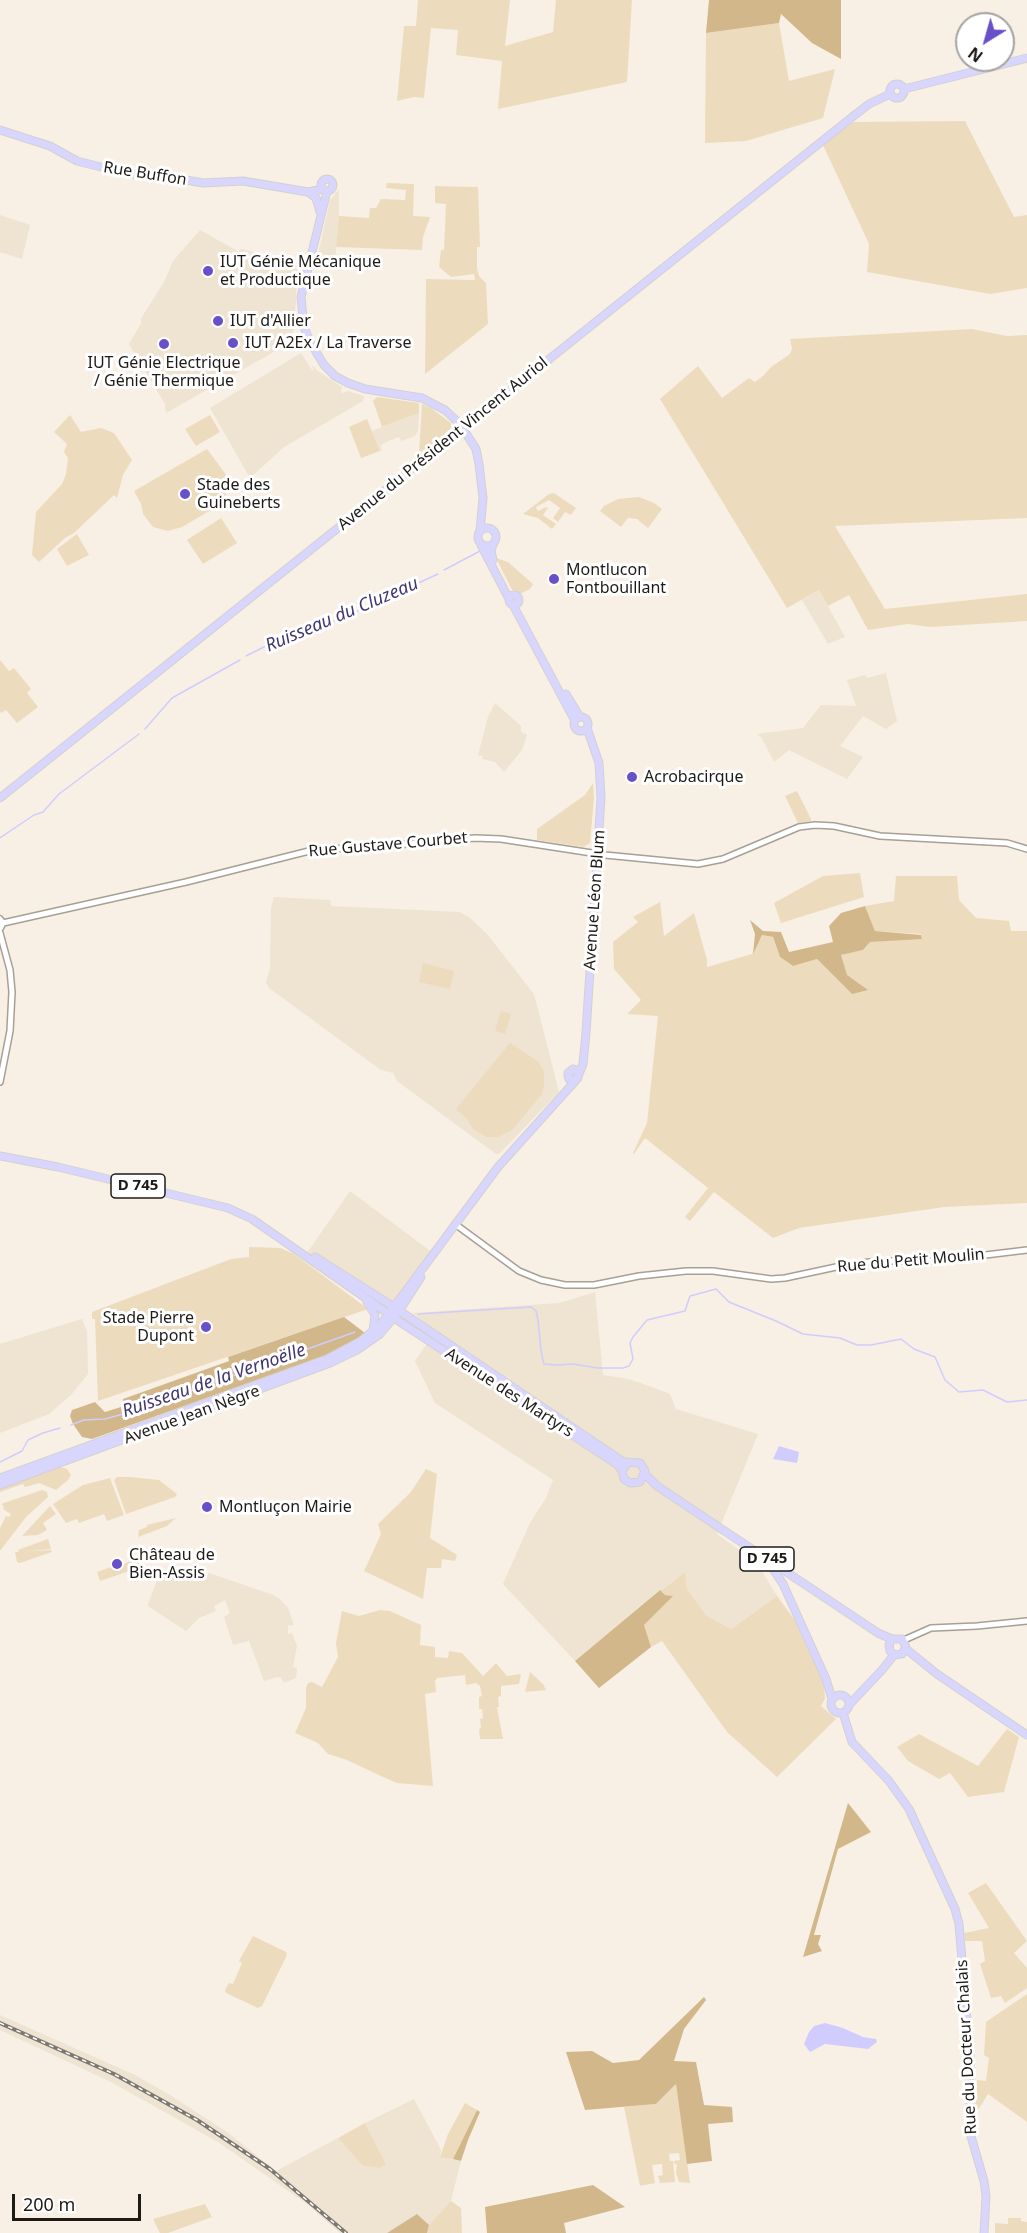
<!DOCTYPE html>
<html>
<head>
<meta charset="utf-8">
<style>
	body { margin:0 }
	#map { position:relative; width:1027px; height:2233px; overflow:hidden; background:#f8f0e5; font-family:"Noto Sans",sans-serif }
	canvas { display:block }
	.north { position:absolute; left:955px; top:12px; width:60px; height:60px; box-sizing:border-box; background:#fff; border:2px solid #a5a4a2; border-radius:50%; rotate:217deg; font-size:16px; font-weight:700; line-height:24px; text-align:center; color:#1e1b17 }
	.north::after { content:''; display:block; margin:auto; width:21px; height:27px; background:#6850c9; clip-path:polygon(50% 0,100% 100%,50% 72%,0 100%) }
	.scale { position:absolute; left:12px; top:2194px; width:129px; height:27px; box-sizing:border-box; border:3px solid #1e1b17; border-top:0; padding-left:8px; font-size:18px; line-height:21px; white-space:nowrap; color:#1e1b17; -webkit-text-stroke:4px #fff; paint-order:stroke }
</style>
</head>
<body>
<div id="map">
<canvas width="1027" height="2233"></canvas>
<div class="north">N</div>
<div class="scale">200 m</div>
</div>
<script>
const c = document.querySelector('canvas').getContext('2d');
c.lineJoin = 'round';
function fill(path, color) { c.fillStyle = color; c.fill(path, 'evenodd'); }
const shape = rows => new Path2D(rows.map(r => 'M' + r).join(''));
function strokePath(path, color, width, dash) { c.strokeStyle = color; c.lineWidth = width; c.lineCap = dash ? 'butt' : 'round'; c.setLineDash(dash || []); c.stroke(path); }
function label(font, color, halo, rows, align = 'center') {
  c.font = font + ' "Noto Sans",sans-serif'; c.lineWidth = 6; c.setLineDash([]); c.textBaseline = 'middle'; c.strokeStyle = halo; c.fillStyle = color; for (const [text, x, y, turn = 0] of rows) {
    c.save(); c.translate(x, y); c.rotate((+turn || 0) * Math.PI / 180); c.textAlign = isNaN(turn) ? turn : align; if (halo) c.strokeText(text, 0, 0); c.fillText(text, 0, 0); c.restore();
  }
}
const built = shape([
	[339,189,339,216,335,260,318,255,330,200],
	[0,215,30,225,22,259,0,252],
	[200,230,239,252,241,249,302,264,297,282,294,330,286,345,166,413,165,404,129,344,142,322,140,320,164,282,173,261],
	[301,353,312,370,314,370,312,366,315,367,315,369,342,387,341,392,343,393,348,391,364,396,363,401,284,447,250,478,210,408],
	[419,413,418,431,415,436,401,441,399,437,386,442,380,446,382,450,380,451,372,431],
	[819,590,845,637,828,644,802,600],
	[886,673,897,721,886,729,863,716,840,746,863,757,847,779,789,750,774,762,762,738,757,734,803,728,821,705,856,706,847,680,865,675,867,678],
	[495,703,521,726,521,732,527,735,522,750,504,772,495,762,482,759,483,756,478,755,488,717],
	[274,897,330,900,331,906,459,912,469,917,487,934,534,994,559,1092,499,1154,496,1154,397,1081,393,1073,381,1070,269,988,266,982,270,969,271,908],
	[350,1191,433,1253,394,1307,307,1253],
	[595,1292,603,1375,629,1379,649,1386,670,1394,676,1409,758,1434,717,1534,757,1563,777,1596,731,1629,706,1615,687,1589,685,1572,666,1587,659,1590,575,1661,503,1584,530,1523,546,1498,553,1480,435,1403,415,1361,435,1332,413,1313,559,1303],
	[82,1319,87,1331,88,1374,71,1395,49,1414,0,1433,0,1344],
	[166,1570,204,1579,209,1573,273,1595,281,1600,288,1608,294,1625,288,1626,288,1634,292,1633,297,1646,293,1667,297,1668,296,1678,284,1683,281,1678,277,1677,264,1681,249,1641,233,1645,224,1617,230,1613,225,1600,214,1606,216,1611,199,1618,186,1631,148,1606,148,1604,160,1573],
	[0,2015,135,2075,170,2095,227,2132,276,2171,338,2138,363,2166,380,2168,386,2164,365,2123,414,2099,441,2150,440,2156,461,2161,451,2201,429,2225,417,2214,387,2233,340,2233,307,2204,218,2142,111,2082,0,2030]
]);
const green = shape([
	[418,0,510,0,505,46,553,32,556,0,632,0,627,82,498,109,502,61,456,55,458,30,431,28,424,98,414,97,397,101,404,26,416,26],
	[779,23,789,81,835,69,823,118,746,141,705,143,706,33],
	[965,121,1014,217,1027,215,1027,288,990,294,867,272,869,244,823,145,853,122],
	[387,183,414,184,413,216,430,217,423,237,422,250,336,247,339,216,369,218,370,208,376,208,381,199,405,200,406,190,386,188],
	[435,186,478,187,480,247,477,247,477,268,479,276,486,283,488,324,425,374,426,279,475,280,474,274,451,277,439,267,441,250,444,250,446,204,435,203],
	[972,329,1007,336,1027,335,1027,518,835,526,885,609,1027,594,1027,621,930,627,908,624,868,630,849,595,828,606,819,590,787,608,660,399,698,366,722,398,749,378,755,382,763,376,771,367,790,354,792,349,790,339],
	[377,397,419,403,419,413,382,427,373,401],
	[422,404,431,408,451,423,451,431,422,454,419,454],
	[70,415,81,432,101,428,114,433,132,460,123,475,117,498,114,495,74,533,65,538,39,562,32,555,36,512,62,484,66,474,68,458,64,452,67,444,54,432],
	[210,415,220,432,196,446,185,429],
	[367,419,380,451,361,458,349,427],
	[207,449,227,476,226,494,222,501,218,506,182,527,168,531,153,527,143,514,141,504,134,491],
	[554,493,576,508,571,515,565,512,558,522,553,518,560,508,549,500,536,507,538,511,546,507,548,508,543,515,556,524,552,529,538,518,523,514,549,494],
	[639,497,654,503,662,509,648,528,637,519,628,518,621,527,600,511,604,506,618,499],
	[221,518,237,543,203,564,187,540],
	[77,534,89,555,67,566,57,549],
	[496,558,508,562,533,584,530,589,520,594,512,590],
	[0,660,9,671,14,668,31,689,27,693,38,707,17,723,6,710,1,713,0,711],
	[593,783,594,798,590,843,583,847,537,840,537,829,585,795],
	[797,791,811,819,811,821,798,823,785,796],
	[860,873,864,897,781,923,774,903,823,876],
	[896,876,957,876,959,900,976,918,1009,921,1011,931,1027,931,1027,1203,944,1207,799,1228,773,1238,714,1192,690,1221,685,1217,708,1188,645,1138,634,1154,633,1153,647,1123,658,1016,627,1014,641,1000,614,969,613,942,638,922,633,917,660,902,664,936,694,913,707,960,707,967,752,954,762,935,773,937,780,957,793,966,817,959,852,994,840,955,863,950,870,942,922,938,921,934,875,931,865,906,894,901],
	[423,963,454,971,450,989,419,982],
	[501,1011,511,1014,505,1034,495,1031],
	[510,1043,539,1062,544,1072,544,1087,541,1095,512,1130,498,1137,487,1137,474,1130,466,1118,456,1109],
	[249,1247,280,1248,294,1254,368,1309,98,1401,95,1319,92,1319,92,1312,231,1259,249,1257],
	[60,1467,67,1469,71,1475,68,1480,56,1490,39,1483,25,1487,23,1484,0,1492,0,1489],
	[426,1469,437,1474,430,1538,457,1555,455,1561,442,1559,441,1568,427,1568,423,1599,364,1571,381,1534,378,1524,411,1492],
	[117,1477,131,1477,159,1480,177,1494,175,1497,126,1514,114,1480],
	[110,1478,124,1515,107,1521,104,1514,79,1523,77,1519,66,1523,53,1504,83,1485],
	[42,1490,47,1492,48,1497,26,1517,0,1551,0,1528,6,1516,9,1517,11,1514,3,1509,4,1506,1,1504],
	[50,1506,56,1514,43,1523,47,1530,38,1535,22,1536],
	[176,1518,167,1526,138,1537,139,1530,147,1527,147,1525],
	[48,1539,51,1549,25,1551,51,1550,52,1552,20,1563,17,1562,15,1552,19,1552,18,1550],
	[138,1558,141,1567,100,1581,97,1572,111,1567,112,1569],
	[685,1572,687,1589,706,1615,731,1629,777,1596,794,1619,824,1684,825,1699,821,1706,836,1719,777,1777,727,1732,662,1641,651,1647,644,1625,671,1596,665,1595,660,1590,666,1587],
	[380,1610,390,1611,421,1625,420,1645,435,1647,435,1657,448,1658,449,1651,462,1653,483,1676,496,1663,507,1676,521,1674,519,1684,501,1686,501,1696,498,1697,499,1707,497,1707,503,1739,480,1739,479,1729,481,1728,480,1719,483,1718,482,1709,479,1709,479,1697,482,1696,480,1686,476,1683,466,1685,465,1675,437,1678,435,1681,436,1692,425,1694,433,1786,397,1783,383,1777,347,1760,328,1754,318,1743,295,1733,306,1708,306,1688,308,1683,312,1682,322,1687,338,1657,336,1643,342,1611,359,1616],
	[530,1672,543,1684,546,1690,525,1692],
	[1007,1729,1019,1737,1004,1792,968,1797,950,1773,939,1779,908,1761,897,1747,919,1734,978,1766],
	[986,1883,1027,1941,1014,1953,1027,1968,1027,1988,1005,2003,1001,1996,991,1998,980,1964,985,1961,982,1941,965,1941,964,1933,989,1928,968,1893],
	[253,1936,286,1952,287,1955,262,2006,258,2008,226,1993,225,1990,229,1983,233,1984,242,1963,239,1961],
	[1027,1994,1027,2122,988,2094,978,2110,975,2109,977,2080,986,2081,989,2058,984,2055,986,2022],
	[676,2084,690,2183,679,2182,676,2173,677,2165,674,2163,674,2161,680,2160,679,2153,669,2154,670,2161,673,2161,675,2182,660,2183,658,2176,663,2175,662,2164,652,2165,655,2183,640,2186,624,2107,656,2104],
	[465,2103,477,2110,453,2159,440,2157,448,2134],
	[365,2123,386,2164,380,2168,363,2166,338,2138],
	[451,2201,461,2208,462,2233,427,2233,429,2225],
	[205,2204,212,2217,168,2233,160,2233,153,2219],
	[1008,2218,1021,2218,1021,2221,1027,2222,1027,2233,995,2233,995,2223,1008,2224]
]);
const forest = shape([
	[709,0,841,0,841,59,812,43,781,14,779,23,706,33],
	[865,906,875,931,921,935,922,939,870,942,863,950,841,955,847,975,868,990,852,994,817,959,793,966,780,957,773,937,762,935,753,954,755,934,750,920,763,931,781,932,789,952,833,942,829,926,841,913],
	[344,1317,365,1333,355,1341,332,1353,92,1439,82,1437,73,1424,70,1416,72,1410,95,1402,105,1412,124,1406,123,1399,229,1361,228,1357],
	[660,1590,665,1595,673,1596,644,1625,651,1647,599,1688,575,1661],
	[848,1803,871,1832,838,1849,814,1935,821,1935,818,1944,822,1951,803,1957],
	[704,1997,706,2000,684,2029,674,2061,696,2062,704,2105,732,2107,733,2122,708,2124,712,2161,687,2164,676,2084,656,2104,585,2110,566,2052,592,2051,613,2063,639,2060],
	[477,2110,480,2112,468,2140,461,2161,453,2159],
	[593,2185,625,2207,564,2223,566,2233,487,2233,485,2207],
	[417,2214,429,2225,427,2233,387,2233]
]);
const water = shape([
	[779,1446,799,1452,797,1463,773,1459],
	[825,2023,843,2028,863,2037,876,2039,877,2042,868,2049,825,2044,810,2052,804,2044,809,2032,814,2026]
]);
const stream = shape([
	[444,570,480,551],
	[246,656,272,643,342,618,438,574],
	[145,729,172,698,240,660],
	[0,838,34,815,43,812,59,794,139,734],
	[418,1314,531,1307,536,1311,538,1320,541,1351,544,1364,556,1365,573,1364,598,1368,623,1368,629,1366,633,1359,630,1343,633,1337,647,1320,685,1311,690,1296,716,1289,729,1302,776,1321,803,1334,840,1338,857,1345,871,1345,901,1339,914,1349,935,1357,945,1380,959,1392,983,1390,1007,1402,1027,1400],
	[71,1425,84,1420,105,1419,137,1410,355,1332],
	[0,1462,22,1451,28,1440,43,1433,60,1428]
]);
const minor = shape([
	[0,919,3,923,0,929],
	[3,923,186,882,317,849,361,848,475,838,501,839,605,855,698,864,723,859,799,827,815,825,834,826,880,836,1007,843,1027,849],
	[0,933,10,970,12,992,10,1031,0,1082],
	[455,1224,519,1271,541,1280,565,1285,594,1285,639,1276,686,1271,713,1271,771,1279,785,1278,850,1264,880,1261,936,1261,1027,1250],
	[904,1640,931,1628,977,1626,1027,1621]
]);
const major = shape([
	'890 91a7 7 0 1 1 14 0a7 7 0 1 1-14 0Z',
	[904,89,1027,58],
	[0,130,50,146,77,161,129,174,164,176,203,183,243,181,308,192,323,189],
	'321 185a6 6 0 1 1 12 0a6 6 0 1 1-12 0Z',
	[327,191,301,297,304,327,310,342,324,365,335,376,348,383,365,389,422,398,445,410,460,424,476,449,479,464,483,498,480,531],
	[308,192,316,198,320,212],
	'478 537a9 9 0 1 1 18 0a9 9 0 1 1-18 0Z',
	[481,545,509,599],
	[493,560,491,551,493,544],
	'509 600a5 5 0 1 1 10 0a5 5 0 1 1-10 0Z',
	[513,605,575,721],
	[566,694,580,717],
	'574 724a7 7 0 1 1 14 0a7 7 0 1 1-14 0Z',
	[0,798,851,118,869,104,890,94],
	[579,1074,583,1064,586,1033,601,798,599,763,587,728],
	[0,1156,58,1167,228,1208,252,1219,403,1324,618,1465,622,1471],
	[315,1257,394,1307,616,1457,624,1462,640,1463,645,1471,640,1482,630,1483,624,1479,622,1471,628,1462],
	[367,1302,375,1315,373,1331],
	[645,1474,657,1486,878,1633,892,1639,902,1639,906,1647,902,1654,894,1655,890,1651,889,1645,892,1639],
	[0,1478,327,1359,361,1341,381,1324,394,1307,498,1167,578,1078,578,1071,573,1069,568,1073,568,1076,569,1079,575,1080],
	[0,1485,330,1363,357,1350,380,1334,399,1311,421,1277],
	[769,1563,783,1584,826,1679,832,1699],
	[906,1649,937,1674,1027,1735],
	'831 1704a9 9 0 1 1 18 0a9 9 0 1 1-18 0Z',
	[849,1705,882,1670,894,1655],
	[843,1713,852,1742,889,1781,909,1809,955,1909,959,1924,970,2055,970,2133,984,2181,986,2196,984,2233]
]);
const rail = shape([
	[0,2023,114,2074,197,2120,270,2169,346,2233]
]);
const markers = [
	[208,271,6,"#6850c9"],
	[218,321,6,"#6850c9"],
	[233,343,6,"#6850c9"],
	[164,344,6,"#6850c9"],
	[185,494,6,"#6850c9"],
	[554,579,6,"#6850c9"],
	[632,777,6,"#6850c9"],
	[206,1327,6,"#6850c9"],
	[207,1507,6,"#6850c9"],
	[117,1564,6,"#6850c9"]
];
const shields = [
	[138,1186,54],
	[767,1559,54]
];
const shieldNames = [
	["D 745",138,1186],
	["D 745",767,1559]
];
const streetNames = [
	["Rue Buffon",145,174,9],
	["Avenue du Président Vincent Auriol",443,444,-39],
	["Rue Gustave Courbet",388,845,-5],
	["Avenue Léon Blum",595,900,-86],
	["Rue du Petit Moulin",911,1261,-5],
	["Avenue des Martyrs",509,1393,33],
	["Avenue Jean Nègre",192,1415,-20],
	["Rue du Docteur Chalais",967,2047,-93]
];
const poiNames = [
	["IUT Génie Mécanique",220,262],
	["et Productique",220,280],
	["IUT d'Allier",230,321],
	["IUT A2Ex / La Traverse",245,343],
	["IUT Génie Electrique",164,363,"center"],
	["/ Génie Thermique",164,381,"center"],
	["Stade des",197,485],
	["Guineberts",197,503],
	["Montlucon",566,570],
	["Fontbouillant",566,588],
	["Acrobacirque",644,777],
	["Stade Pierre",194,1318,"right"],
	["Dupont",194,1336,"right"],
	["Montluçon Mairie",219,1507],
	["Château de",129,1555],
	["Bien-Assis",129,1573]
];
const waterNames = [
	["Ruisseau du Cluzeau",342,615,-23],
	["Ruisseau de la Vernoëlle",214,1381,-19]
];
fill(built, '#efe3d1');
fill(green, '#eddbbe');
fill(forest, '#d2b78a');
fill(water, '#d0cdfe');
strokePath(stream, '#d0cdfe', 1.5);
strokePath(minor, '#a6a095', 8);
strokePath(major, '#d2d1d1', 9);
strokePath(minor, '#fff', 5);
strokePath(major, '#d9d6fe', 7);
strokePath(rail, '#7c7770', 4);
strokePath(rail, '#fff', 1.5, [4.5]);
for (const [x, y, r, color] of markers) { const dot = new Path2D(); dot.arc(x, y, r, 0, 2 * Math.PI); c.fillStyle = color; c.fill(dot); strokePath(dot, '#fff', 2); }
for (const [x, y, w] of shields) { const box = new Path2D(); box.roundRect(x - w / 2, y - 12, w, 24, 4.5); c.fillStyle = '#fff'; c.fill(box); strokePath(box, '#1e1b17', 1.5); }
label('bold 15px', '#1e1b17', null, shieldNames);
label('16px', '#1e1b17', '#fff', streetNames);
label('16px', '#1e1b17', '#fff', poiNames, 'left');
label('italic 18px', '#403772', '#fff', waterNames);
</script>
</body>
</html>
